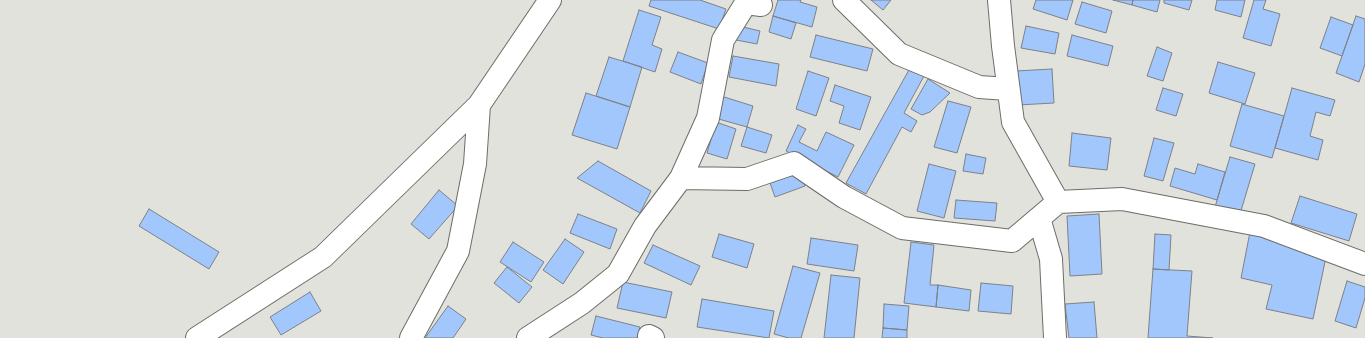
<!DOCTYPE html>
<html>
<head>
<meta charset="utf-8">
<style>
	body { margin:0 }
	canvas { display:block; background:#e2e2dc }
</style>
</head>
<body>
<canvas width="1365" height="338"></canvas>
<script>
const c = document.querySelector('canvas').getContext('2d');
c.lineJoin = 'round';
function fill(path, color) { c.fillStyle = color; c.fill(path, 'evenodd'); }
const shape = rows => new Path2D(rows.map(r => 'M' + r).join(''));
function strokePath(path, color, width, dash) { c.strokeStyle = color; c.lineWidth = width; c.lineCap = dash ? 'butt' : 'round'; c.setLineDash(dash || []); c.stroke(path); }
const building = shape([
	[651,0,700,0,726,9,719,29,649,6,651,0],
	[778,0,801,0,800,2,817,7,812,27,773,16,778,0],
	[871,0,891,0,883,10,871,0],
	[1036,0,1073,0,1067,20,1033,9,1036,0],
	[1113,0,1133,0,1132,5,1113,0],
	[1133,0,1160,0,1157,12,1132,5,1133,0],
	[1164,0,1192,0,1189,10,1164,3,1164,0],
	[1217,0,1245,0,1241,17,1215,10,1217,0],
	[1254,0,1266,0,1263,9,1280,14,1271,46,1243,38,1254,0],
	[1082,2,1112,11,1106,33,1075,24,1082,2],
	[639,10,661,17,652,45,662,49,655,72,623,61,639,10],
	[773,16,796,23,791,39,769,32,773,16],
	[1356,16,1365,19,1365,64,1359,82,1336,73,1356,16],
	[1331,17,1353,25,1342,56,1320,48,1331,17],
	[739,26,760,31,757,44,736,40,739,26],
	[1026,26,1059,33,1055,54,1021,48,1026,26],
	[816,35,873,49,867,71,810,57,816,35],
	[1072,35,1113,46,1108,66,1067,56,1072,35],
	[1157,47,1172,53,1163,81,1147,76,1157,47],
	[678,52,708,63,701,84,670,72,678,52],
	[733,56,779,64,776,86,729,77,733,56],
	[609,57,642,67,630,107,596,96,609,57],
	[1218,62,1255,73,1245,104,1209,93,1218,62],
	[910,68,924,76,904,113,917,121,911,132,902,127,866,194,846,183,910,68],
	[1052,69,1054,103,1018,105,1016,71,1052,69],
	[808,71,829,78,816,116,796,109,808,71],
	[928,79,950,93,930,112,922,115,911,109,928,79],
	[835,85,871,97,860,130,839,123,844,106,830,101,835,85],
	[1163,88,1183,94,1176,116,1156,110,1163,88],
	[1292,88,1335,100,1330,116,1316,112,1310,136,1323,140,1318,160,1275,148,1292,88],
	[586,93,630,107,617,149,572,135,586,93],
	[721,96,753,106,747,127,715,118,721,96],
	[948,101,971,107,957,153,934,147,948,101],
	[1242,104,1284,116,1272,158,1230,146,1242,104],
	[716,122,736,129,727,159,707,153,716,122],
	[798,125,806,129,799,142,817,151,826,132,854,145,838,177,786,151,798,125],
	[747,127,772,135,766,153,741,146,747,127],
	[1072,133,1111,138,1107,170,1069,166,1072,133],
	[1154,138,1174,143,1163,181,1144,176,1154,138],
	[966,154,986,158,983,174,963,171,966,154],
	[1230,157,1255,164,1240,214,1215,207,1230,157],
	[598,161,651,191,640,213,577,178,598,161],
	[929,164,956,171,944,218,917,211,929,164],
	[1198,164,1225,172,1217,200,1170,186,1175,168,1195,174,1198,164],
	[800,173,805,186,775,197,770,183,800,173],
	[439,190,458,206,429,239,411,224,439,190],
	[1300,196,1357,214,1349,241,1291,223,1300,196],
	[956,200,997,203,995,221,954,218,956,200],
	[149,209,219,252,209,269,139,226,149,209],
	[578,214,617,229,610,249,570,233,578,214],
	[1099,214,1102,274,1070,276,1067,216,1099,214],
	[1250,232,1326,257,1313,319,1266,309,1272,285,1241,278,1250,232],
	[719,234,754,244,747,268,712,257,719,234],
	[1155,234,1171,235,1169,270,1153,269,1155,234],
	[811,238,858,245,854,271,807,264,811,238],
	[565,239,584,252,563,284,543,270,565,239],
	[513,242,544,262,531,282,500,262,513,242],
	[911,242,934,245,930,285,938,285,936,307,904,303,911,242],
	[653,245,700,266,691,285,644,263,653,245],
	[793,266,820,273,801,338,789,338,774,334,793,266],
	[507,267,532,287,519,303,494,283,507,267],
	[1153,269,1192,271,1187,336,1213,338,1148,338,1153,269],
	[831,275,860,278,854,338,824,338,831,275],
	[1347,281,1365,287,1365,298,1356,328,1335,321,1347,281],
	[623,282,672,292,666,318,617,308,623,282],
	[981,283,1013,286,1011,314,978,311,981,283],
	[938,285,971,290,969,311,936,307,938,285],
	[310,292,321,311,281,335,270,317,310,292],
	[702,299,774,311,769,338,697,327,702,299],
	[1094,302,1097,338,1069,338,1065,304,1094,302],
	[884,304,909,306,907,330,883,328,884,304],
	[448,306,466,319,453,338,425,338,448,306],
	[596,316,640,327,637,338,603,338,591,335,596,316],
	[883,328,907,330,907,338,882,338,883,328]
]);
const minor = shape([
	[844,0,899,54,979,87,1008,89],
	[999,0,1003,46,1013,122,1058,202],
	[681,178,747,179,794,163,844,197,902,228,1012,241,1058,202,1122,199,1264,226,1365,264],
	[1039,218,1051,259,1055,338],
	[649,336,653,338],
	[197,338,323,257,479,105,550,0],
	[411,338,458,251,475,164,479,105],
	[528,338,582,303,618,274,645,226,681,178,708,118,723,40,746,3,761,5]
]);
fill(building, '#a2c7fc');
strokePath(building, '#7e8186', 1);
strokePath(minor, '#6d6d68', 24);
strokePath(minor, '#fff', 22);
</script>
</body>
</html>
